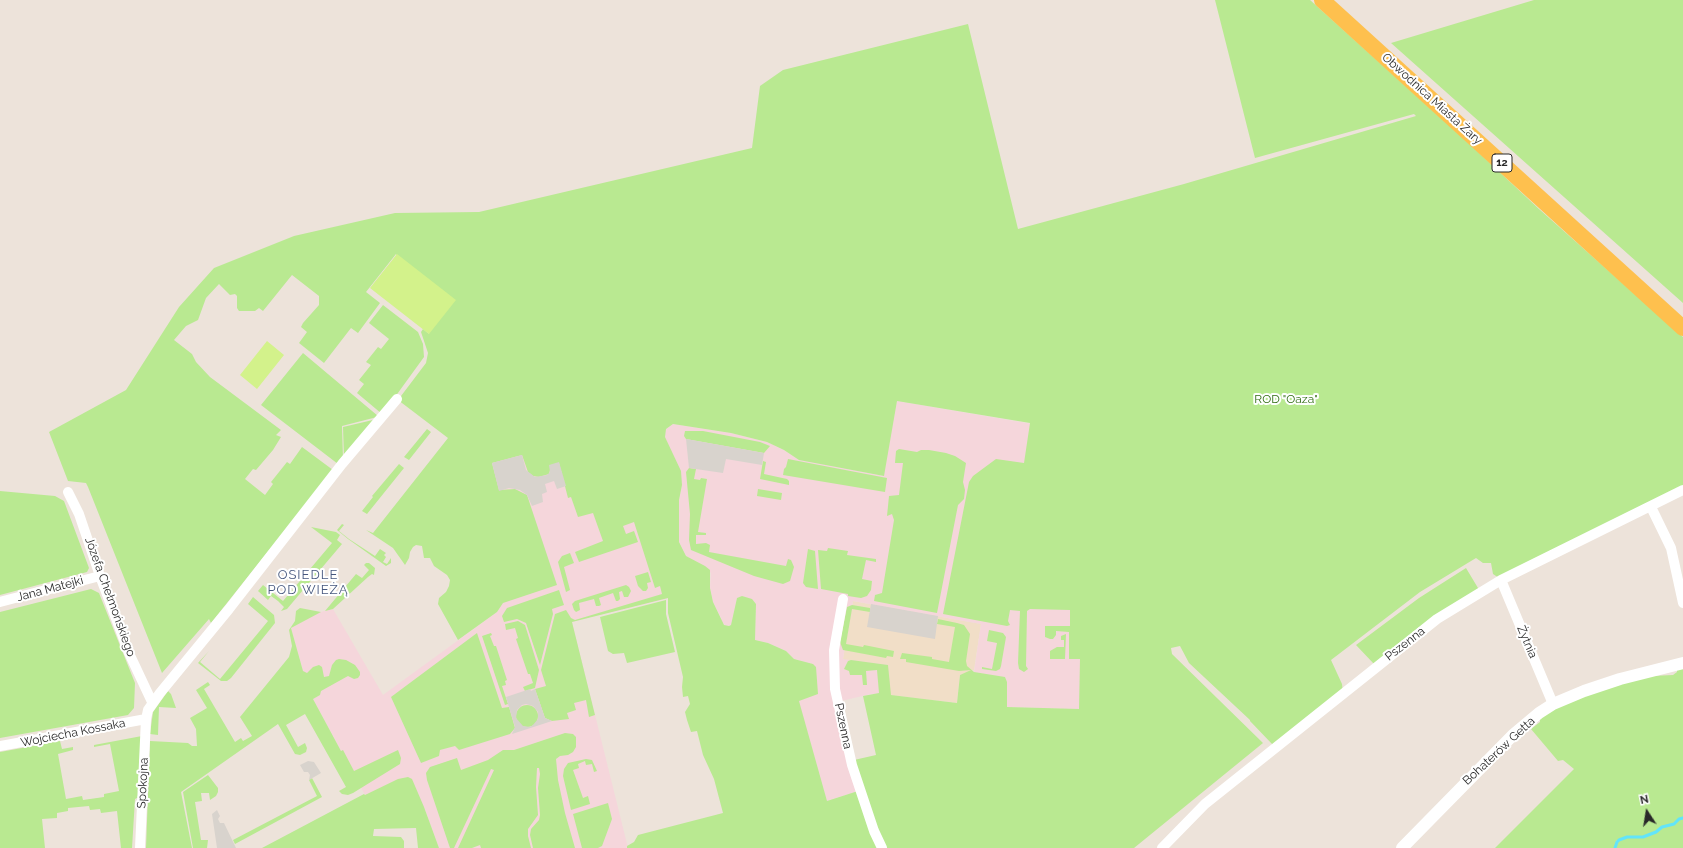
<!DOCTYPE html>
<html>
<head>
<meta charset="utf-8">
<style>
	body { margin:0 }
	#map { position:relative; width:1683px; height:848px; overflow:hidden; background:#ede3da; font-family:Raleway,sans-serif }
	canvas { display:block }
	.north { position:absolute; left:1627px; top:792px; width:40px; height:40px; -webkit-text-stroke:3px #fff; paint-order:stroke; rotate:348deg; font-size:11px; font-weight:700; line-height:16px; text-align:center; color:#292929 }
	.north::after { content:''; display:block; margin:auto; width:14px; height:18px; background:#292929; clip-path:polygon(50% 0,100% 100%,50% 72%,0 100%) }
</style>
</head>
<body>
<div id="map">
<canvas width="1683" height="848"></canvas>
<div class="north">N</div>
</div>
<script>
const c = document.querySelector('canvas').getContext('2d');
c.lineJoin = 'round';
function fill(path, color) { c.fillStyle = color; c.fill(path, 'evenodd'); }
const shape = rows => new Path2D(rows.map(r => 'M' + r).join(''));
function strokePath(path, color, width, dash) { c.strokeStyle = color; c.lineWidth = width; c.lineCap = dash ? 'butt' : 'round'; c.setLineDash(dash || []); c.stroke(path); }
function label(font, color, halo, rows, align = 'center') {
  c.font = font + ' Raleway,sans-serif'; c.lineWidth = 4; c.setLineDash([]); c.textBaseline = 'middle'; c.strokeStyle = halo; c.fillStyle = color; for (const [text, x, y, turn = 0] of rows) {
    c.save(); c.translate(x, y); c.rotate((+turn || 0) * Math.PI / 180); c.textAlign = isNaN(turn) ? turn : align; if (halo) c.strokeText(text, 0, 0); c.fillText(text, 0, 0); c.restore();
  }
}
const education = shape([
	[853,601,981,624,974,670,960,675,957,703,890,695,843,659]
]);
const medical = shape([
	[897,401,1044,426,1101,710,1007,707,1006,678,974,672,981,624,853,601,843,659,888,665,890,695,871,694,841,701,858,791,827,801,798,701,813,664,794,659,786,651,768,643,755,640,756,604,754,602,737,598,731,625,727,626,722,623,721,618,713,602,710,588,711,573,686,556,679,542,679,500,682,485,665,437,666,429,673,424,731,433,767,442,784,450,799,460,883,476],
	[456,444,609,464,669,598,572,622,628,848,439,848,424,807,365,795,313,699,255,740,240,717,303,671,291,628,316,613,333,609,383,695,497,612,503,603]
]);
const green = shape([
	[1215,0,1310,0,1462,137,1539,209,1683,337,1683,487,1499,578,1493,574,1491,563,1483,563,1476,558,1420,592,1331,660,1342,684,1343,693,1273,745,1250,721,1250,720,1189,663,1180,646,1171,648,1172,654,1263,743,1134,848,886,848,877,830,854,760,876,755,863,696,879,693,877,670,866,671,867,685,863,685,862,675,850,675,849,671,844,669,848,661,851,660,888,665,891,695,957,703,960,675,971,670,959,671,906,662,906,659,900,659,902,653,932,657,932,659,949,662,955,627,937,624,938,619,957,623,964,625,970,634,966,661,967,666,974,672,1005,677,1007,682,1007,707,1079,709,1080,659,1069,659,1069,632,1056,631,1056,635,1053,639,1050,639,1045,637,1045,626,1070,626,1070,610,1030,609,1027,611,1026,666,1028,669,1024,672,1019,669,1018,663,1020,611,1010,610,1008,621,1010,625,1007,626,943,614,969,482,973,476,996,459,1024,463,1030,423,897,401,884,476,799,460,784,450,767,442,731,433,673,424,666,429,665,437,681,471,682,485,679,500,679,542,686,556,705,566,710,570,710,588,713,602,724,625,729,626,731,625,737,598,742,596,752,599,756,604,755,640,768,643,786,651,794,659,813,664,816,667,818,694,799,701,827,801,858,791,878,848,627,848,627,846,634,842,638,835,723,813,714,779,703,755,697,731,691,732,687,720,685,712,690,704,688,696,683,697,682,687,683,677,668,613,668,598,572,622,595,715,589,717,586,700,574,703,576,710,567,713,569,719,552,721,545,718,535,689,546,686,541,670,555,614,566,610,571,618,575,620,662,594,660,586,655,588,634,522,623,526,626,534,634,531,638,542,579,562,575,552,603,541,593,513,578,517,571,497,568,498,559,463,550,470,549,474,539,477,533,476,528,472,522,455,492,463,499,490,515,489,527,495,557,585,503,603,497,612,458,640,438,604,439,598,446,592,449,586,450,580,447,575,434,566,430,558,424,558,422,546,416,545,413,547,410,552,409,558,405,565,393,548,366,530,373,533,448,438,398,400,426,363,428,353,421,332,423,329,429,334,396,254,366,292,380,303,358,333,351,328,324,363,299,343,307,332,301,327,303,323,319,305,319,296,292,275,263,311,259,308,255,311,239,311,237,308,237,296,235,294,230,295,219,284,206,298,198,320,186,326,174,340,192,354,196,362,210,377,281,430,276,435,281,437,273,450,256,470,253,469,245,479,265,495,273,484,271,482,287,462,290,464,302,447,333,470,211,623,209,619,162,673,88,487,86,483,68,481,49,432,126,390,179,307,214,268,294,236,395,213,479,212,752,148,760,86,783,70,968,24,1018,229,1184,184,1416,116,1414,114,1255,158],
	[1534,0,1683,0,1683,303,1391,43],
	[383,305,418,332,423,344,424,357,395,397,382,414,357,393,364,384,359,380,371,365,366,362,378,347,381,349,389,339,369,323],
	[303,353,378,416,377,417,342,426,343,459,338,464,261,405],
	[377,419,344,458,343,427],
	[427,429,431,432,409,460,404,457],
	[685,431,703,431,760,442,770,446,764,453,686,439,684,436],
	[899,449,917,452,921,450,929,450,946,453,955,456,966,463,963,482,965,490,964,499,958,505,937,613,874,601,875,595,882,593,894,520,892,514,887,516,889,496,899,495,903,463,895,463,896,451],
	[788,459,887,478,885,492,783,475,784,469,786,467],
	[763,461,766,462,764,474,787,479,789,481,789,485,760,479],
	[399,464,404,468,367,514,362,511,373,497,372,496],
	[689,468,696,469,694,479,700,480,701,478,707,479,698,532,706,533,706,535,696,535,696,544,706,543,710,545,709,552,786,566,788,559,791,560,794,567,790,581,783,584,754,576,691,550,689,540,690,514,686,472],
	[758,489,782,493,781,500,757,496],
	[0,491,55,496,64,501,89,568,87,572,0,595],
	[342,524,344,525,339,531,349,539,375,556,380,549,386,553,384,555,386,557,383,562,387,564,391,558,391,563,386,566,348,539,337,530],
	[311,527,336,532,340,535,337,540,342,544,287,609,281,611,284,607,278,601,271,596,268,600,258,591,263,585,283,601,332,543],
	[828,548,848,551,847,555,876,559,876,562,866,560,862,579,872,581,871,590,867,596,861,598,848,596,848,594,821,589,818,550,827,551],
	[808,549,815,551,818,589,806,587,803,583],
	[570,553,574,563,564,567,569,586,570,590,566,592,558,562,562,556],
	[366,563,369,563,375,568,374,575,372,574,368,577,333,609,325,611,356,574,362,578,369,570,364,565],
	[1466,568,1481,593,1374,664,1356,645,1419,598],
	[648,572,651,582,647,583,648,588,646,591,643,591,638,586,635,576],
	[626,585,629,587,631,591,628,597,624,597,622,591,619,592,620,599,618,601,616,601,613,593,599,598,601,605,599,606,596,606,594,599,579,603,580,610,576,612,574,610,572,604,575,601],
	[91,589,99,593,135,683,134,708,128,715,0,738,0,612],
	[559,590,564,605,552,609,553,614,540,665,526,623,517,619,504,622,502,616,507,608],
	[253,597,274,615,275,623,231,678,227,681,221,681,198,663,209,651,200,662,220,679,268,621,248,604],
	[666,600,666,614,675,652,627,663,624,653,613,654,608,651,600,617],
	[852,605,870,608,870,612,852,609,846,644,863,647,864,645,894,651,893,657,887,656,886,658,843,650,840,642,847,607],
	[300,608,321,612,291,628,303,671,307,673,313,667,319,665,322,667,324,677,329,676,332,665,336,660,339,659,346,660,355,665,360,672,360,675,358,678,354,679,348,676,321,691,320,695,313,699,341,751,343,750,354,771,398,750,401,758,400,764,353,793,348,795,342,794,339,791,346,787,305,714,286,725,298,747,305,743,307,748,306,752,300,755,295,754,278,724,181,792,192,848,146,848,150,741,188,743,192,746,197,746,196,729,190,718,207,708,196,690,208,682,210,685,204,689,235,742,241,738,243,741,252,736,240,717,289,657,292,646,289,630,295,621,296,611],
	[518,621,525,625,539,670,535,688,525,691,523,687,533,683,530,674,528,674,516,639,518,638,515,628,506,630,505,624],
	[989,630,1003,633,1006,637,1001,666,1000,669,996,671,982,669,982,667,992,669,997,643,987,641],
	[477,633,502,708,509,707,515,728,510,734,459,750,455,746,440,750,439,756,421,763,391,697],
	[491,633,492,635,490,636,494,646,496,646,507,680,505,681,506,685,502,686,508,704,505,705,482,636],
	[1066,634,1065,659,1050,659,1050,651,1057,647,1064,647,1064,640,1061,640,1061,636],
	[1683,668,1683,848,1616,848,1617,842,1620,840,1627,837,1643,838,1644,837,1627,836,1616,841,1615,848,1495,848,1574,769,1563,760,1558,761,1531,729,1540,722,1540,719,1545,714,1566,703,1615,685,1652,676,1673,675,1677,672,1677,669],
	[168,691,171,694,176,708,159,707,158,735,150,734,153,712],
	'516 716a11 11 0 1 1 22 0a11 11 0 1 1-22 0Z',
	[565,733,573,734,576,737,576,747,573,752,568,755,560,756,556,759,558,780,565,813,575,848,533,848,530,835,531,829,539,820,540,815,538,788,540,774,539,768,537,768,536,787,538,815,528,829,528,836,531,848,481,848,480,845,472,848,458,848,494,770,491,769,454,848,450,848,427,780,426,773,430,767,457,758,461,770,488,760,503,750,514,750],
	[142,736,139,797,135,799,132,848,121,848,117,811,101,813,100,809,90,810,89,806,68,808,68,811,57,813,57,818,42,819,45,848,0,848,0,752,60,741,62,749,73,747,73,750,58,754,66,799,82,796,83,800,104,797,104,794,119,791,110,744,94,747,94,745],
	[586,759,592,760,597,771,594,772,592,764,586,765,585,761,578,764,579,768,573,770,583,798,588,796,590,804,571,810,563,776,564,769,568,763],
	[208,775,218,788,218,792,216,796,210,800,209,793,201,793,202,801,195,802,201,840,208,840,207,848,193,848,183,792],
	[408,777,412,779,424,807,439,848,418,848,416,828,374,829,373,836,401,837,404,841,404,848,262,848,364,794,365,795,398,779],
	[312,778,322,797,235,844,233,840,317,796,309,780],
	[608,803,612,819,602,846,598,848,582,848,573,814]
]);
const pitch = shape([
	[397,254,456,300,429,334,370,288],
	[267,341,284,355,257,389,240,375]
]);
const plaza = shape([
	[686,439,764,453,762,465,726,459,723,473,689,468],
	[522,455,526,470,535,477,547,475,550,472,549,465,559,462,566,486,557,489,554,481,545,484,547,492,542,494,543,502,532,506,527,495,520,490,509,488,499,491,492,463],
	[871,604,938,616,935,639,867,627],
	[530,689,531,691,535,689,545,718,552,721,512,734,515,727,506,697],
	[526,704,533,706,538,712,538,719,533,725,530,727,523,726,516,718,517,710,522,705],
	[308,761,314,762,321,773,309,780,310,775,308,772,304,772,300,765],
	[217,810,220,816,218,819,220,823,224,823,236,848,217,848,212,814]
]);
const stream = shape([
	[1615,848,1617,842,1619,840,1627,837,1643,837,1656,832,1662,827,1674,824,1679,819,1683,818]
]);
const minor = shape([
	[68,492,79,514,100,576,129,653,152,702],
	[1651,507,1671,548,1683,603],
	[1501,580,1553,704],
	[843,599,834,650,835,689,852,765,874,831,882,848],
	[0,602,100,576],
	[0,746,146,719],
	[140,848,146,719,148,710,160,693,229,609,342,464,397,399],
	[1162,848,1205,804,1437,619,1501,580,1683,490]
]);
const tertiary = shape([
	[1402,848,1514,734,1539,713,1553,704,1584,691,1620,679,1683,663]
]);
const primary = shape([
	[1322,0,1683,328]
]);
const shields = [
	[1502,163,20]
];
const shieldNames = [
	["12",1502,163]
];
const streetNames = [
	["Obwodnica Miasta Żary",1432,99,42],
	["Jana Matejki",50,589,-15],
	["Józefa Chełmońskiego",110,597,70],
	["Żytnia",1527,642,67],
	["Pszenna",1405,644,-38],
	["Pszenna",843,726,78],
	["Wojciecha Kossaka",73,733,-11],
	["Bohaterów Getta",1499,751,-43],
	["Spokojna",143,783,-87]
];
const parkNames = [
	["ROD \"Oaza\"",1286,399]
];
const neighbourhoodNames = [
	["OSIEDLE",308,575],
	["POD WIEŻĄ",308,590]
];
fill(education, '#f1dec7');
fill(medical, '#f5d6db');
fill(green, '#b9e991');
fill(pitch, '#d3f28b');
fill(plaza, '#d8d3cd');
strokePath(stream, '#62e4fa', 3);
strokePath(minor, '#fff', 10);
strokePath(tertiary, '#fff', 12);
strokePath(primary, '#fec04e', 16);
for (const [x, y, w] of shields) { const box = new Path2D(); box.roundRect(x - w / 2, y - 9, w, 18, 3); c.fillStyle = '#fff'; c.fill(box); strokePath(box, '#292929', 1); }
label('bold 11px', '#292929', null, shieldNames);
label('12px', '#292929', '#fff', streetNames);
label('12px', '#306d13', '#fff', parkNames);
c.letterSpacing = '1px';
label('13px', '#46577e', '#fff', neighbourhoodNames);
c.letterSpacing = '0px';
</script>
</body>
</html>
